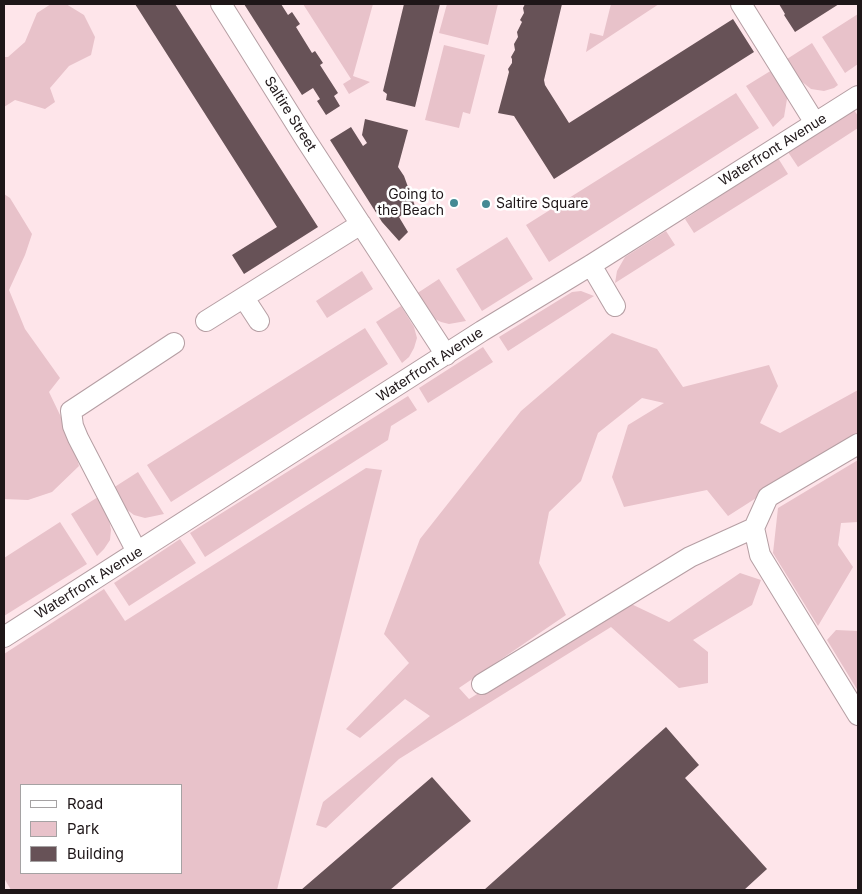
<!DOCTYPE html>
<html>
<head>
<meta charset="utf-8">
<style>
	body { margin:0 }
	#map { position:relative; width:862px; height:894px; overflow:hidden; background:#fee5ea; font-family:Inter,sans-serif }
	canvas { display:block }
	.frame { position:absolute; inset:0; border:5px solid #1e1618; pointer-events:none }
	.legend { position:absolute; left:20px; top:784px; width:162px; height:90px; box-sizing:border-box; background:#fff; border:1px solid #a5a2a3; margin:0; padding:6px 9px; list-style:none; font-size:15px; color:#1e1618 }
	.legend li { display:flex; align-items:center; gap:10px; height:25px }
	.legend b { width:25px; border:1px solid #a5a2a3 }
</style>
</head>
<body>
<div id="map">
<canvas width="862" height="894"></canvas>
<div class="frame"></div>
<ul class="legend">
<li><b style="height:6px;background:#fff"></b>Road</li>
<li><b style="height:14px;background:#e8c2ca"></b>Park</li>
<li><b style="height:14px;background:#675257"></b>Building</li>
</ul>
</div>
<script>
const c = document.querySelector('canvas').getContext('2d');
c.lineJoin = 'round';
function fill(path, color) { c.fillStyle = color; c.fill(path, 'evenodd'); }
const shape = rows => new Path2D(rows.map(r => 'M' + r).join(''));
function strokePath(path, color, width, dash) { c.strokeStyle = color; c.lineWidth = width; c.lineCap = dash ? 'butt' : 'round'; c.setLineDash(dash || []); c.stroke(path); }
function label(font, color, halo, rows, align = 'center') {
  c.font = font + ' Inter,sans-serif'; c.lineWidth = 5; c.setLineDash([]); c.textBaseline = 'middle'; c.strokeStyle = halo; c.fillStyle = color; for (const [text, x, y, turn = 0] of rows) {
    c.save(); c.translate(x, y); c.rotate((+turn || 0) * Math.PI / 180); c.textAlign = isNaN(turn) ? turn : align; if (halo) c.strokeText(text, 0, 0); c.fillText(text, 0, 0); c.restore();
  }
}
const green = shape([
	[51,4,66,4,84,15,95,37,91,55,69,66,50,88,55,102,45,109,15,100,4,107,4,57,8,57,25,42,37,13],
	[303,4,373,4,353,76,370,82,349,94,343,84,351,79],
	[447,4,498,4,488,45,439,33],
	[611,4,659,4,586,52,590,33,603,36],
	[858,14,858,64,845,73,822,37],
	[812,43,838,85,834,88,824,91,811,89,801,81,787,59],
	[444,45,485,55,470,114,463,112,459,128,425,120],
	[772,70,787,94,787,99,784,117,773,127,746,86],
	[736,93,759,128,549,262,526,225],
	[854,110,858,116,858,128,798,167,788,152],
	[778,158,788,174,694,233,685,219],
	[4,194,10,198,32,234,25,255,9,290,25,329,60,378,49,392,72,440,79,466,52,492,28,500,4,499],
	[666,231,675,245,615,283,617,271,625,257],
	[507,237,533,279,482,311,456,269],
	[362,271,373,289,327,318,316,301],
	[439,279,466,321,449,324,441,322,431,317,416,294],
	[581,291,594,296,508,351,499,337,572,292],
	[401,306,414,327,417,338,414,348,409,357,402,363,376,322],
	[365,328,388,364,171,502,147,465],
	[612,333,657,349,683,387,769,365,778,386,760,423,780,433,858,390,858,433,728,516,707,490,624,507,612,477,628,425,664,403,642,398,598,433,581,481,549,512,539,563,566,615,459,688,469,699,627,602,669,622,740,573,761,580,752,605,693,640,708,652,708,683,679,688,611,627,399,759,326,828,316,825,323,802,430,716,405,699,360,738,346,729,409,663,384,634,420,539,521,411],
	[483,347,493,362,428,403,419,388],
	[408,396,417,410,391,426,388,440,205,557,190,533],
	[858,460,858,522,841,523,838,545,853,567,818,626,773,553,778,508],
	[366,468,382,470,277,890,11,890,4,878,4,654,104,589,125,621],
	[21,785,181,785,181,873,21,873],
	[138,472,164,514,145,518,134,515,126,509,113,488],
	[98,497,109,519,111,530,110,540,104,549,97,556,71,514],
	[60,522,87,564,4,616,4,558],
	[180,539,196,563,129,606,114,583],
	[836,630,858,631,858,691,827,640]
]);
const building = shape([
	[135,4,175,4,318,227,244,274,232,255,277,227],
	[244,4,281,4,288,15,292,12,300,24,296,27,312,53,315,51,323,63,320,65,338,93,334,96,340,106,326,115,317,101,320,99,313,88,302,95],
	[404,4,440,4,415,107,386,100,387,94,383,91],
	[525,4,562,4,544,80,545,85,569,123,733,19,754,52,554,179,514,116,498,113,509,72,508,69,512,63,512,59,511,57,515,50,514,44,518,37,517,32,522,22,520,20,524,13,523,8],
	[779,4,839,4,795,32,784,15,785,14],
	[365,119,408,130,398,167,404,176,415,206,399,217,408,232,399,241,382,222,330,140,351,127,363,146,367,143,362,135],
	[666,727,699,765,685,778,767,869,744,890,484,890],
	[432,777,471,821,390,890,301,890]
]);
const minor = shape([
	[221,4,306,140,446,355],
	[741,4,815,123],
	[591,265,615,306],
	[244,298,259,321],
	[206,321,361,224],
	[858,444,768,497,754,528,760,555,858,715],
	[137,552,78,438,73,426,71,411,174,343],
	[4,637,482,331,591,265,858,96],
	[482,684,690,557,754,528]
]);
const markers = [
	[454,203,5,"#448a94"],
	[486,204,5,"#448a94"]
];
const streetNames = [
	["Saltire Street",290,114,58],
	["Waterfront Avenue",773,150,-32],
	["Waterfront Avenue",430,365,-33],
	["Waterfront Avenue",89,583,-32]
];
const poiNames = [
	["Going to",444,195],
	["the Beach",444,211],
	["Saltire Square",496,204,"left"]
];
fill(green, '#e8c2ca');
fill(building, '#675257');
strokePath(minor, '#b59ea3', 22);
strokePath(minor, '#fff', 20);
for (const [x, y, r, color] of markers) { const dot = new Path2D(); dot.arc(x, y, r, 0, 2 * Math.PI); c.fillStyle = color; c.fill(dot); strokePath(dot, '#fff', 2); }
label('14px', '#1e1618', '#fff', streetNames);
label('14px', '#1e1618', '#fff', poiNames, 'right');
</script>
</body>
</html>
